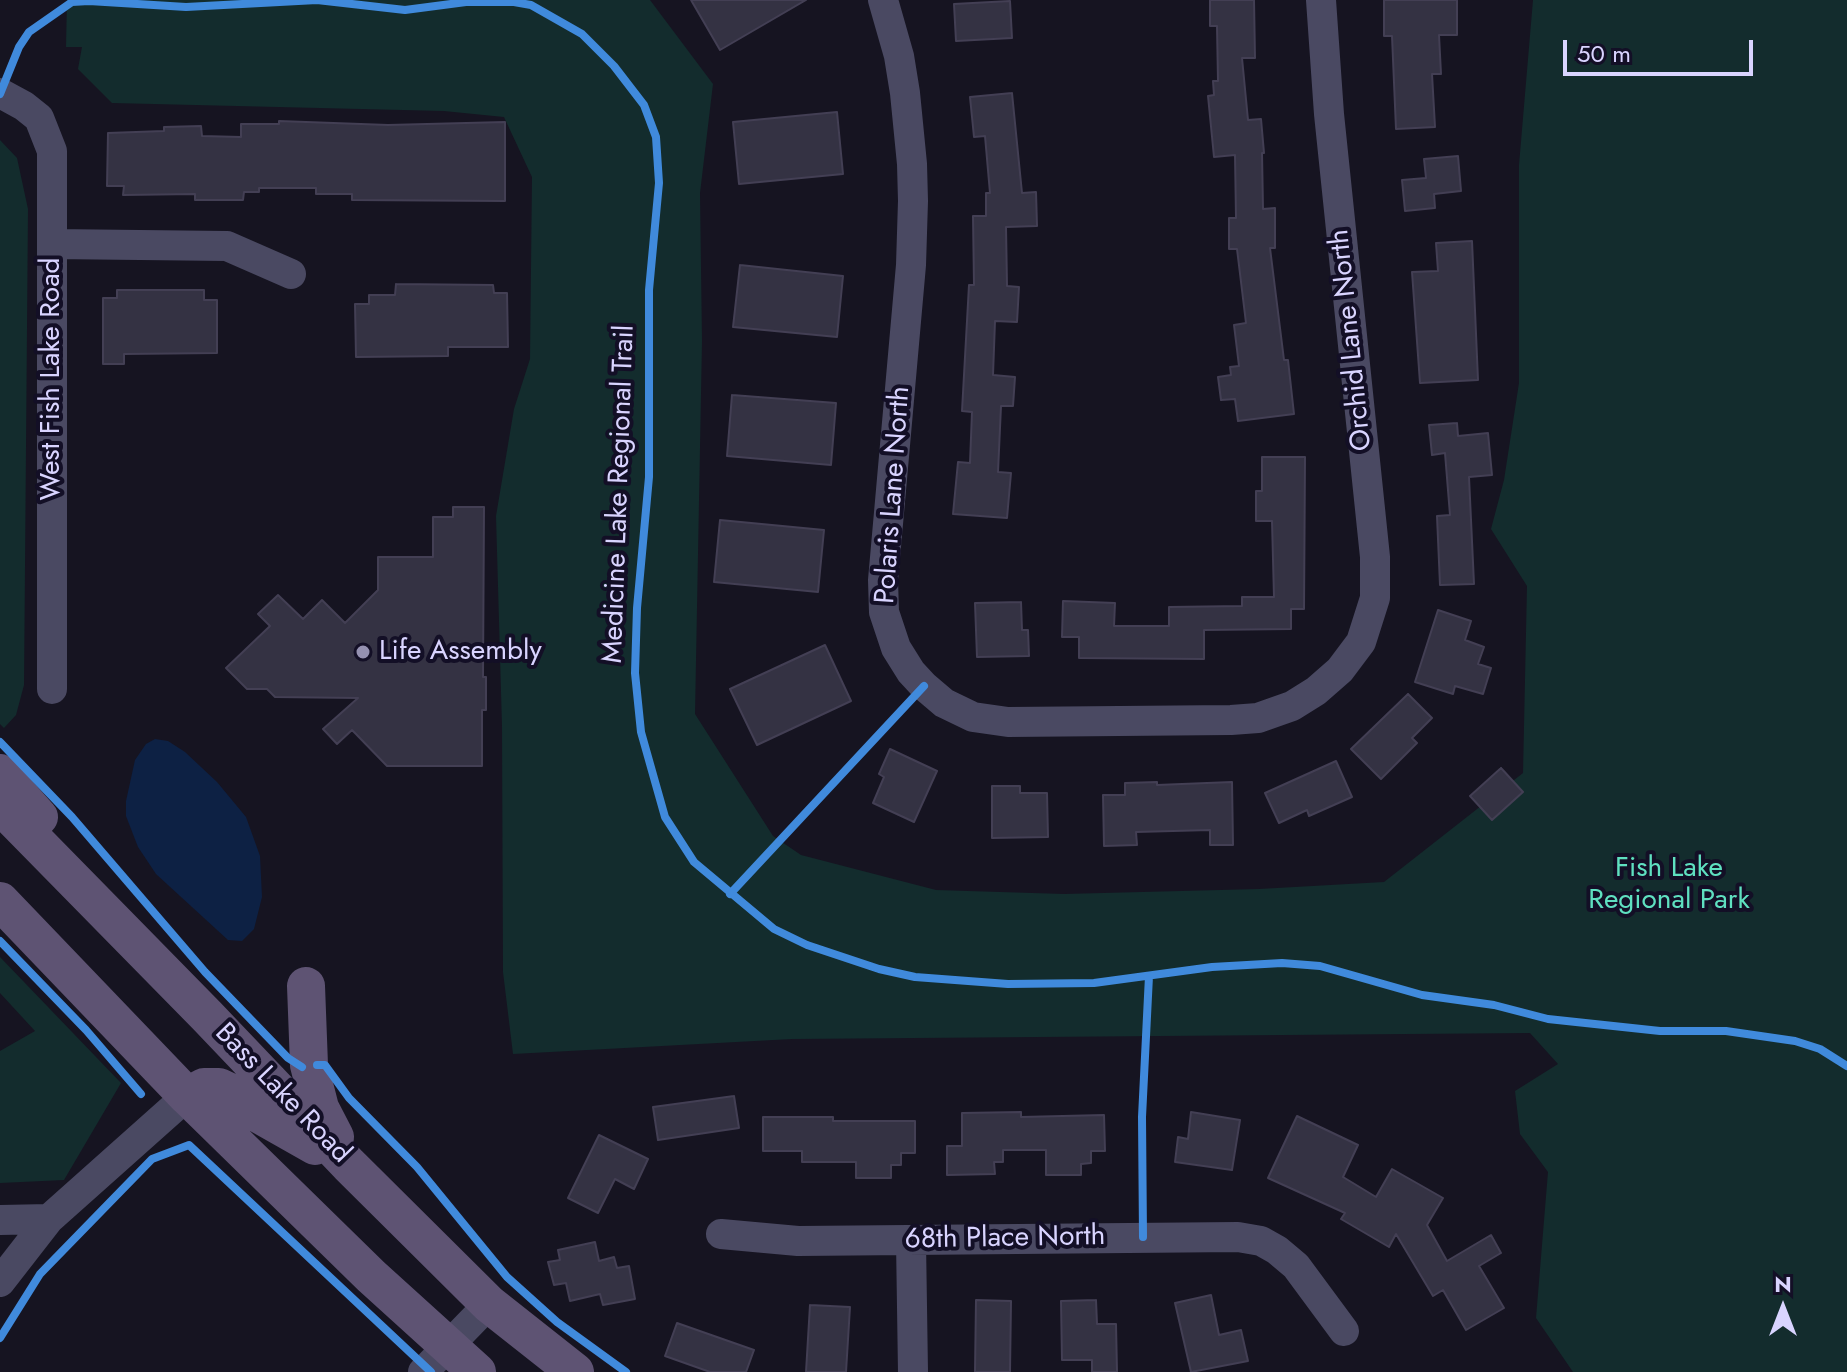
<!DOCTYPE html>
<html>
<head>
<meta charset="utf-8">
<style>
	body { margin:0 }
	#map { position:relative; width:1847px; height:1372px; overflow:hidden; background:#161421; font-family:Jost,sans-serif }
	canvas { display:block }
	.north { position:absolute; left:1743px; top:1268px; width:80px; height:80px; -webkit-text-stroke:6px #130f26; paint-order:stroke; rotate:0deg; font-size:22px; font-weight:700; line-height:32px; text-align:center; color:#d9d4ff }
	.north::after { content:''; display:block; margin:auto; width:28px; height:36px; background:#d9d4ff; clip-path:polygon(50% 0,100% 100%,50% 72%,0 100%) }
	.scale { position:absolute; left:1563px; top:40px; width:190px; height:36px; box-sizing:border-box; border:4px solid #d9d4ff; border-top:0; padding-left:10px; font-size:24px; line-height:28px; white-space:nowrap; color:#d9d4ff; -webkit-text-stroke:6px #130f26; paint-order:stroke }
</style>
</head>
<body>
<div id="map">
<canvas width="1847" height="1372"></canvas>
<div class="north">N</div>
<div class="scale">50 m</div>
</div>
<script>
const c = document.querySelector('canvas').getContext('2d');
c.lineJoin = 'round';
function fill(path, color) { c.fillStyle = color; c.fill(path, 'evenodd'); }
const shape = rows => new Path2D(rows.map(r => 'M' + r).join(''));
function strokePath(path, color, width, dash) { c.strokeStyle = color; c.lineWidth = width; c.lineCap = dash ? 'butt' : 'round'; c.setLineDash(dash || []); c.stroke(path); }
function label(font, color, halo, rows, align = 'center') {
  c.font = font + ' Jost,sans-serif'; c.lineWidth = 8; c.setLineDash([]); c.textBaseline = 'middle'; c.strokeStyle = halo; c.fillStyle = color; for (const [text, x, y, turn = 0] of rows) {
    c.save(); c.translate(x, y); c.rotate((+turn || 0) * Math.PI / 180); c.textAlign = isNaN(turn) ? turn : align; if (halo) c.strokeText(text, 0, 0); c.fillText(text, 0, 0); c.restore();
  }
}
const green = shape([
	[67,0,650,0,713,84,700,193,702,341,695,714,773,836,801,855,936,890,1064,894,1259,889,1384,882,1523,773,1527,586,1491,529,1504,480,1519,383,1519,165,1533,0,1847,0,1847,1372,1573,1372,1536,1318,1548,1172,1520,1134,1515,1091,1558,1064,1530,1033,792,1039,513,1054,503,972,502,726,496,516,514,409,530,359,532,177,504,117,444,111,112,103,78,69,82,47,66,47],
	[0,140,17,158,28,209,24,685,16,715,4,728,0,724],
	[0,957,121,1083,64,1180,0,1183,0,1051,35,1031,0,993]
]);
const water = shape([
	[155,739,168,741,185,752,217,782,246,817,260,856,262,897,254,929,242,941,228,940,156,874,138,847,126,816,126,801,135,760,146,744]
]);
const building = shape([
	[691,0,806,0,720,50,691,0],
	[1210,0,1254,0,1255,58,1242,58,1248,120,1261,119,1264,153,1262,153,1263,209,1275,208,1275,248,1270,248,1284,360,1288,360,1294,414,1238,421,1235,399,1221,400,1218,377,1231,375,1230,367,1239,366,1234,325,1246,323,1237,249,1229,249,1229,218,1236,218,1235,155,1214,157,1208,96,1214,95,1213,81,1218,81,1217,26,1210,26,1210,0],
	[1384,0,1457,0,1457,35,1439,35,1441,74,1432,74,1435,127,1396,129,1392,36,1384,36,1384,0],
	[1010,1,1012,38,956,41,954,4,1010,1],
	[1012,93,1022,193,1036,192,1037,226,1006,227,1007,286,1019,287,1017,322,995,321,993,375,1015,377,1013,406,1001,406,998,472,1011,473,1007,518,953,514,958,462,970,463,972,412,962,411,969,285,974,285,973,216,986,216,986,193,990,193,985,136,974,137,970,97,1012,93],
	[837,112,843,174,739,184,733,122,837,112],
	[279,121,388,125,505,122,505,201,352,200,352,194,316,194,316,188,259,188,259,192,244,192,243,200,195,200,195,194,123,195,124,186,107,186,108,133,164,131,164,127,201,126,202,136,241,137,241,124,279,124,279,121],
	[1458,156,1461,191,1434,194,1435,208,1405,211,1402,180,1426,178,1424,159,1458,156],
	[1472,241,1478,380,1420,383,1412,272,1438,271,1436,243,1472,241],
	[740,265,843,276,837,337,733,327,740,265],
	[396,284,493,285,494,293,507,293,508,347,448,347,448,356,356,357,355,304,369,304,369,295,395,295,396,284],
	[117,290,204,290,204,300,217,300,217,353,124,354,124,364,103,364,103,298,117,298,117,290],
	[732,395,836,403,831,465,727,456,732,395],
	[1457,423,1458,436,1488,433,1492,475,1469,477,1474,584,1440,585,1437,516,1450,515,1445,453,1432,455,1429,425,1457,423],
	[1262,457,1305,457,1304,609,1291,609,1291,629,1204,630,1204,659,1079,658,1079,637,1062,637,1063,601,1115,603,1114,626,1169,626,1169,607,1242,606,1242,597,1274,597,1272,521,1256,521,1256,491,1262,491,1262,457],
	[453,507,484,507,483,677,486,677,486,710,482,710,482,766,387,766,352,730,337,744,323,729,358,698,275,697,267,689,247,689,226,668,270,626,258,614,278,595,303,619,322,600,345,623,378,590,378,557,433,557,433,517,453,517,453,507],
	[720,520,824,530,818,592,714,582,720,520],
	[1021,602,1022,630,1028,630,1029,656,977,657,975,603,1021,602],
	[1438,610,1471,621,1465,640,1484,647,1478,664,1491,668,1483,694,1455,686,1453,694,1415,682,1438,610],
	[825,645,851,701,757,745,730,689,825,645],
	[1408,694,1432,718,1412,738,1417,743,1381,779,1351,749,1408,694],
	[890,749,937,771,914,822,873,803,884,777,879,774,890,749],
	[1336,761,1352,797,1309,816,1307,810,1279,823,1265,793,1336,761],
	[1501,768,1523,792,1492,820,1470,796,1501,768],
	[1157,782,1157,785,1232,782,1233,845,1210,845,1210,830,1136,832,1137,845,1104,846,1103,795,1125,795,1125,783,1157,782],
	[992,786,1020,786,1020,793,1047,793,1048,837,992,838,992,786],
	[734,1096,739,1128,658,1140,653,1107,734,1096],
	[1021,1112,1021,1117,1104,1115,1105,1151,1091,1151,1091,1163,1081,1164,1081,1175,1046,1175,1046,1150,1003,1150,1003,1162,994,1162,995,1174,947,1175,947,1146,962,1146,962,1113,1021,1112],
	[1191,1112,1240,1120,1232,1170,1175,1162,1178,1137,1188,1139,1191,1112],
	[1297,1116,1358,1145,1343,1177,1376,1197,1392,1169,1443,1198,1427,1225,1447,1261,1491,1235,1501,1253,1479,1266,1504,1308,1466,1330,1443,1290,1433,1296,1396,1234,1389,1247,1341,1219,1345,1213,1268,1178,1297,1116],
	[763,1117,833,1117,833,1121,915,1121,915,1153,901,1153,901,1165,891,1165,891,1178,856,1178,856,1162,802,1162,802,1151,763,1151,763,1117],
	[599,1135,648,1159,634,1189,615,1179,598,1213,568,1198,599,1135],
	[595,1242,599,1261,614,1257,617,1268,629,1266,635,1299,603,1305,600,1294,570,1301,566,1283,554,1285,548,1262,560,1260,558,1250,595,1242],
	[1211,1295,1219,1335,1241,1330,1248,1361,1191,1372,1175,1303,1211,1295],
	[976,1300,1011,1301,1010,1372,975,1372,976,1300],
	[1096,1300,1097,1324,1116,1324,1117,1372,1092,1372,1092,1360,1062,1360,1061,1301,1096,1300],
	[810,1305,850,1307,846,1372,806,1372,810,1305],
	[677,1323,754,1350,746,1372,710,1372,665,1356,677,1323]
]);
const minor = shape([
	[883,0,899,56,905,93,912,164,913,201,911,265,883,580,884,612,896,648,911,672,924,686,944,703,973,717,1008,722,1231,720,1258,718,1292,706,1316,691,1340,670,1361,642,1375,598,1375,557,1329,114,1321,0],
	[0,93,24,106,39,118,52,151,52,689],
	[53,244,227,246,291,274],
	[0,1220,49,1219,187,1096],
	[721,1234,798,1241,1238,1237,1261,1241,1277,1250,1296,1266,1344,1331],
	[911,1241,913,1372],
	[0,1282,49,1219],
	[423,1372,489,1304]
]);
const major = shape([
	[0,773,39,817],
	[0,805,207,1016,349,1165,489,1304,575,1372],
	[0,901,187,1096,371,1276,477,1372],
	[306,986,309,1065,320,1108,335,1137],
	[187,1096,204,1087,219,1087,234,1094,255,1112,315,1146]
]);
const cycleway = shape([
	[0,94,19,47,29,32,72,2,89,1,186,7,317,0,405,10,466,2,514,2,531,5,582,34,614,66,644,105,656,137,659,183,649,290,649,477,637,608,635,673,641,732,665,817,694,862,774,929,807,945,879,969,915,977,1008,984,1094,983,1212,967,1282,963,1320,966,1422,995,1494,1005,1548,1019,1660,1031,1726,1031,1795,1041,1820,1049,1847,1066],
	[0,742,72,817,205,972,288,1058,302,1067],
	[730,894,924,686],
	[0,941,86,1030,141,1094],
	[317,1065,325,1065,349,1098,417,1167,507,1277,557,1322,626,1372],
	[1143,1237,1142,1117,1149,976],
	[0,1338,40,1274,152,1159,189,1145,431,1372]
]);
const markers = [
	[363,652,8,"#9591b1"]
];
const streetNames = [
	["Orchid Lane North",1352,340,-96],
	["West Fish Lake Road",52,379,-90],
	["Medicine Lake Regional Trail",620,494,-88],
	["Polaris Lane North",894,495,-86],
	["Bass Lake Road",282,1094,46],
	["68th Place North",1005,1239,-1]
];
const poiNames = [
	["Life Assembly",379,652]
];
const parkNames = [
	["Fish Lake",1669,869],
	["Regional Park",1669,901]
];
fill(green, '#132c2d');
fill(water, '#0d2144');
fill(building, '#343243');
strokePath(building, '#433f54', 2);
strokePath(minor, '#4a4962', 30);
strokePath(major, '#5e5373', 38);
strokePath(cycleway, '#408adc', 8);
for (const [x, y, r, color] of markers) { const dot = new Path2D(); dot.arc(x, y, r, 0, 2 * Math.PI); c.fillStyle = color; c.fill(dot); strokePath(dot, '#130f26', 3); }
label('28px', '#d9d4ff', '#130f26', streetNames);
label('28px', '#d9d4ff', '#130f26', poiNames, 'left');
label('28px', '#5fe0c0', '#130f26', parkNames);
</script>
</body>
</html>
